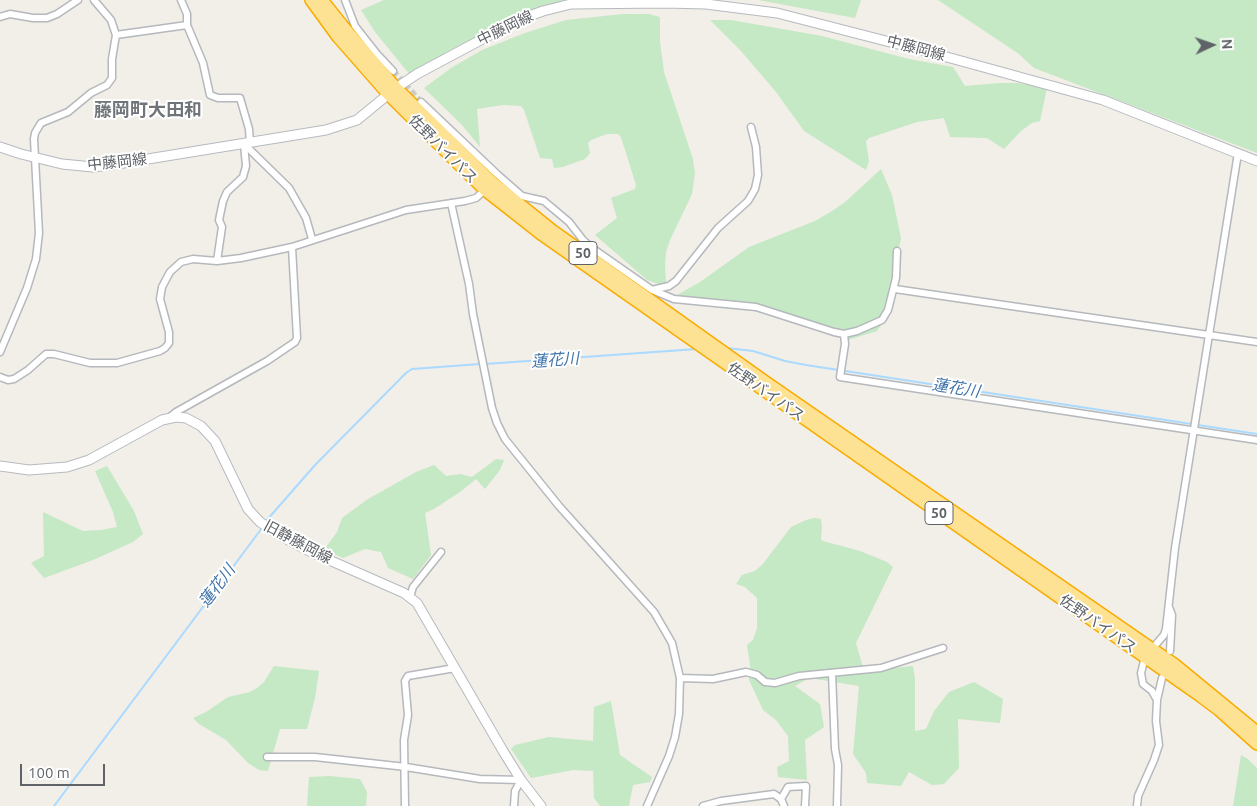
<!DOCTYPE html>
<html>
<head>
<meta charset="utf-8">
<style>
	body { margin:0 }
	#map { position:relative; width:1257px; height:806px; overflow:hidden; background:#f1efe8; font-family:Ubuntu,sans-serif }
	canvas { display:block }
	.north { position:absolute; left:1187px; top:20px; width:50px; height:50px; -webkit-text-stroke:4px #fff; paint-order:stroke; rotate:87deg; font-size:14px; font-weight:700; line-height:20px; text-align:center; color:#5f6368 }
	.north::after { content:''; display:block; margin:auto; width:18px; height:22px; background:#5f6368; clip-path:polygon(50% 0,100% 100%,50% 72%,0 100%) }
	.scale { position:absolute; left:20px; top:764px; width:85px; height:22px; box-sizing:border-box; border:2px solid #5f6368; border-top:0; padding-left:6px; font-size:15px; line-height:18px; white-space:nowrap; color:#5f6368; -webkit-text-stroke:4px #fff; paint-order:stroke }
</style>
</head>
<body>
<div id="map">
<canvas width="1257" height="806"></canvas>
<div class="north">N</div>
<div class="scale">100 m</div>
</div>
<script>
const c = document.querySelector('canvas').getContext('2d');
c.lineJoin = 'round';
function fill(path, color) { c.fillStyle = color; c.fill(path, 'evenodd'); }
const shape = rows => new Path2D(rows.map(r => 'M' + r).join(''));
function strokePath(path, color, width, dash) { c.strokeStyle = color; c.lineWidth = width; c.lineCap = dash ? 'butt' : 'round'; c.setLineDash(dash || []); c.stroke(path); }
function label(font, color, halo, rows, align = 'center') {
  c.font = font + ' Ubuntu,"Noto Sans JP",sans-serif'; c.lineWidth = 4; c.setLineDash([]); c.textBaseline = 'middle'; c.strokeStyle = halo; c.fillStyle = color; for (const [text, x, y, turn = 0] of rows) {
    c.save(); c.translate(x, y); c.rotate((+turn || 0) * Math.PI / 180); c.textAlign = isNaN(turn) ? turn : align; if (halo) c.strokeText(text, 0, 0); c.fillText(text, 0, 0); c.restore();
  }
}
const green = shape([
	[384,0,586,0,546,7,509,20,448,51,411,76,375,32,361,10],
	[758,0,861,0,855,18],
	[938,0,1257,0,1257,153,1034,68,1019,54],
	[623,14,649,14,660,17,660,41,664,72,693,159,695,173,692,194,670,240,666,252,665,265,666,285,661,285,647,280,595,235,617,218,611,198,635,189,636,185,621,137,618,134,607,134,591,140,588,143,590,153,585,159,563,167,554,168,552,159,540,158,524,110,521,106,503,105,477,109,480,147,462,125,424,88,451,68,482,50,525,33,566,20],
	[710,20,731,20,822,36,909,59,953,67,965,86,1000,83,1017,83,1047,88,1040,121,1032,123,1021,131,1004,149,987,138,950,137,944,118,917,122,869,138,866,141,869,161,866,170,804,131,776,92,741,51],
	[881,169,892,195,901,238,885,320,877,331,848,340,843,339,762,311,677,295,700,282,749,247,815,221,832,211,844,203],
	[496,459,504,460,500,470,485,489,476,479,460,492,434,509,425,513,431,555,413,579,388,568,381,552,365,549,343,558,324,550,337,532,342,518,368,499,416,472,434,465,446,476,460,474,472,477],
	[107,466,134,511,143,534,133,542,93,560,44,578,31,563,44,556,43,512,83,531,101,530,117,527,113,512,95,471],
	[814,518,821,519,822,526,821,539,823,541,860,551,887,562,893,567,856,643,864,671,913,666,915,679,915,731,926,729,934,711,949,692,974,682,1003,699,1000,723,958,719,959,768,944,784,932,785,909,772,901,786,867,783,866,773,853,754,859,686,809,678,795,686,820,704,824,727,805,740,807,780,778,777,777,767,789,761,788,736,776,720,763,710,749,680,750,665,747,645,753,640,757,628,757,598,745,587,736,584,742,575,755,571,762,565,791,527,806,520],
	[274,666,319,671,315,698,307,729,280,729,268,771,259,770,248,763,226,740,199,724,193,718,206,712,228,697,250,692,257,688,264,682],
	[611,701,620,755,652,777,650,782,633,785,629,806,600,806,594,798,593,771,573,770,531,778,511,749,515,745,549,737,593,741,594,707],
	[1241,755,1248,759,1257,768,1257,806,1233,806],
	[330,776,360,779,367,792,366,806,307,806,309,777]
]);
const stream = shape([
	[727,348,753,351,785,361,806,365,1257,434],
	[485,364,697,349],
	[266,521,316,464,406,373,412,369,480,364],
	[54,806,262,528]
]);
const streetTunnel = shape([
	[393,71,421,102]
]);
const street = shape([
	[181,0,187,14,187,25,203,63,210,95,218,98,240,98,249,129,250,143],
	[345,0,355,26,377,54,393,71],
	[0,17,10,14,33,18,47,18,57,14,78,0],
	[116,35,187,25],
	[421,102,498,175,522,196,544,201,569,222,583,240,592,248,652,290,674,299,756,307,834,332,844,334,857,331,882,320,888,310,896,278,897,251],
	[244,144,289,188,306,218,312,239],
	[451,203,469,284,473,314,492,408,497,423,505,439,559,506,654,612,672,643,680,678,679,714,675,737,669,756,647,806],
	[217,261,222,227,219,220,223,201,227,192,243,177,246,166,244,144],
	[895,289,1257,342],
	[652,290,669,286,676,281,718,228,748,201,755,189,758,175,756,147,751,127],
	[844,334,845,344,840,377,1257,440],
	[0,352,27,288,36,259,39,233,34,139,35,133,41,123,68,112,91,93,107,85,112,78,112,59,116,35,111,20,94,0],
	[0,377,8,380,14,379,28,370,46,354,54,354,90,363,117,363,160,351,165,348,169,343,169,332,160,299,162,287,170,272,181,262,193,259,217,261,241,258,292,247,406,210,465,201,476,198,486,189],
	[170,417,176,412,267,361,295,342,297,338,292,247],
	[410,597,413,587,441,552],
	[1169,607,1172,615,1170,651],
	[832,673,835,749,838,765,837,806],
	[680,678,713,679,746,672,757,675,765,682,775,683,799,676,881,668,943,648],
	[1157,700,1162,678],
	[267,757,315,757,406,767,480,779,521,780,515,791,514,806],
	[781,799,788,787,806,786,805,806],
	[405,806,404,740,408,715,405,681,408,676,455,668],
	[703,806,721,801,774,794,781,799,784,806],
	[1137,806,1138,796,1154,760,1159,745,1156,721,1157,700,1152,691,1143,684,1141,673,1145,657,1164,635,1166,629,1175,548,1238,153]
]);
const secondary = shape([
	[0,147,21,154,62,164,93,167,111,165,326,130,357,120,396,88,417,74,518,20,543,11,571,4,665,3,706,4,777,13,925,51,1103,100,1257,161],
	[0,466,29,470,67,467,89,460,162,420,176,417,186,418,201,426,215,441,248,509,260,522,279,535,311,552,404,593,417,603,503,751,521,780,541,806]
]);
const highway = shape([
	[311,0,338,37,389,95,485,190,541,234,1199,695,1219,710,1257,744],
	[322,0,342,25,396,88,492,182,553,231,767,383,1174,664,1257,732]
]);
const shields = [
	[583,253,28],
	[939,513,28]
];
const shieldNames = [
	["50",583,253],
	["50",939,513]
];
const streetNames = [
	["中藤岡線",505,28,-26],
	["中藤岡線",916,48,15],
	["佐野バイパス",443,149,45],
	["中藤岡線",117,162,-6],
	["佐野バイパス",766,392,35],
	["旧静藤岡線",298,542,28],
	["佐野バイパス",1098,624,35]
];
const waterNames = [
	["蓮花川",555,360,-4],
	["蓮花川",956,388,9],
	["蓮花川",217,586,-53]
];
const quarterNames = [
	["藤岡町大田和",148,110]
];
fill(green, '#c5e8c5');
strokePath(stream, '#aadaff', 2);
strokePath(streetTunnel, '#ccccc8', 6, [6, 3]);
strokePath(street, '#b5b8bc', 9);
strokePath(secondary, '#b6babf', 11);
strokePath(highway, '#f9ab00', 14);
strokePath(street, '#fff', 6);
strokePath(secondary, '#fff', 9);
strokePath(highway, '#fde293', 11);
for (const [x, y, w] of shields) { const box = new Path2D(); box.roundRect(x - w / 2, y - 11.5, w, 23, 4); c.fillStyle = '#fff'; c.fill(box); strokePath(box, '#5f6368', 1); }
label('bold 14px', '#5f6368', null, shieldNames);
label('15px', '#5f6368', '#fff', streetNames);
label('italic 16px', '#4174aa', '#fff', waterNames);
label('bold 18px', '#70757a', '#fff', quarterNames);
</script>
</body>
</html>
